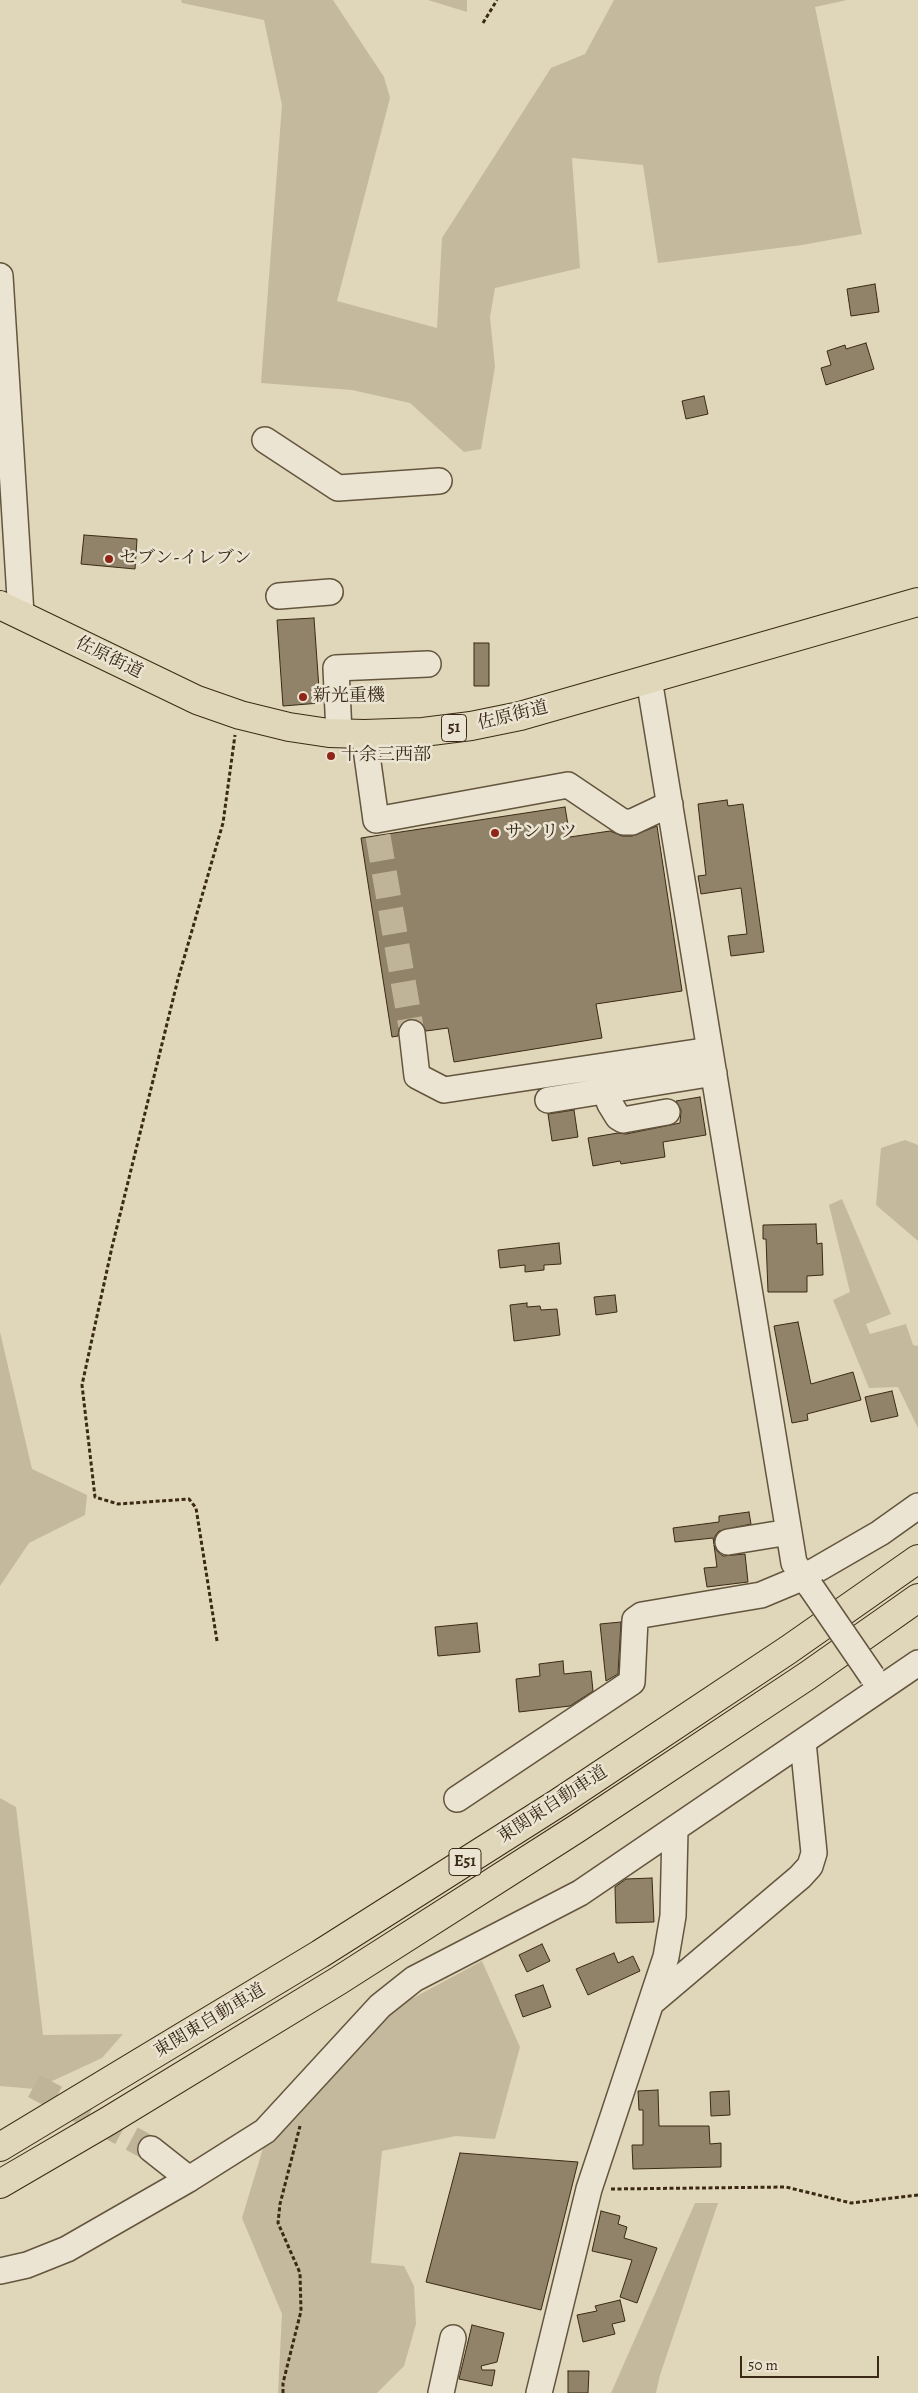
<!DOCTYPE html>
<html>
<head>
<meta charset="utf-8">
<style>
	body { margin:0 }
	#map { position:relative; width:918px; height:2393px; overflow:hidden; background:#e0d6b9; font-family:Alegreya,serif }
	canvas { display:block }
	.scale { position:absolute; left:740px; top:2356px; width:139px; height:22px; box-sizing:border-box; border:2px solid #3a2a15; border-top:0; padding-left:6px; font-size:15px; line-height:18px; white-space:nowrap; color:#3a2a15; -webkit-text-stroke:4px #ebe4d2; paint-order:stroke }
</style>
</head>
<body>
<div id="map">
<canvas width="918" height="2393"></canvas>
<div class="scale">50 m</div>
</div>
<script>
const c = document.querySelector('canvas').getContext('2d');
c.lineJoin = 'round';
function fill(path, color) { c.fillStyle = color; c.fill(path, 'evenodd'); }
const shape = rows => new Path2D(rows.map(r => 'M' + r).join(''));
function strokePath(path, color, width, dash) { c.strokeStyle = color; c.lineWidth = width; c.lineCap = dash ? 'butt' : 'round'; c.setLineDash(dash || []); c.stroke(path); }
function label(font, color, halo, rows, align = 'center') {
  c.font = font + ' Alegreya,"Noto Serif JP",serif'; c.lineWidth = 5; c.setLineDash([]); c.textBaseline = 'middle'; c.strokeStyle = halo; c.fillStyle = color; for (const [text, x, y, turn = 0] of rows) {
    c.save(); c.translate(x, y); c.rotate((+turn || 0) * Math.PI / 180); c.textAlign = isNaN(turn) ? turn : align; if (halo) c.strokeText(text, 0, 0); c.fillText(text, 0, 0); c.restore();
  }
}
const green = shape([
	[181,0,333,0,384,77,390,98,337,301,437,328,442,238,551,68,585,54,614,0,847,0,815,7,862,234,802,245,658,263,643,165,572,158,580,268,495,288,490,317,495,367,481,449,464,452,410,403,352,390,261,383,282,105,264,20,182,3],
	[428,0,467,0,467,12],
	[905,1140,918,1145,918,1241,876,1205,881,1148],
	[842,1199,891,1314,866,1324,870,1334,906,1324,913,1345,918,1346,918,1428,898,1387,869,1388,833,1300,850,1292,829,1205],
	[0,1332,32,1469,87,1495,85,1515,29,1543,0,1586],
	[0,1798,16,1807,43,2035,123,2034,102,2058,35,2089,0,2086],
	[482,1961,520,2047,495,2139,456,2136,382,2151,371,2263,404,2266,414,2286,416,2324,404,2366,377,2393,278,2393,282,2314,242,2218,264,2145,356,2046,400,2005],
	[695,2203,718,2203,660,2375,656,2393,611,2393]
]);
const building = shape([
	[875,284,879,312,851,316,847,289,875,284],
	[866,343,874,369,826,385,821,368,831,365,827,351,845,345,846,349,866,343],
	[704,396,708,414,686,419,682,401,704,396],
	[84,535,137,539,135,569,81,564,84,535],
	[314,618,320,703,283,706,277,620,314,618],
	[474,643,489,643,489,686,474,686,474,643],
	[727,800,728,806,743,804,764,952,731,956,728,936,747,934,741,888,701,894,698,876,706,875,698,804,727,800],
	[565,807,570,837,610,831,622,836,632,836,657,826,682,991,596,1004,602,1038,454,1062,448,1028,426,1031,418,1020,410,1019,399,1027,398,1036,392,1037,361,838,565,807],
	[700,1097,706,1135,663,1142,665,1157,621,1164,620,1161,593,1166,588,1138,618,1133,626,1134,680,1123,681,1110,676,1101,700,1097],
	[574,1110,578,1137,552,1141,548,1114,574,1110],
	[816,1224,817,1244,822,1243,823,1275,807,1276,807,1292,768,1292,766,1239,763,1239,763,1225,816,1224],
	[559,1243,561,1264,544,1265,544,1270,525,1272,525,1265,500,1268,498,1250,559,1243],
	[615,1295,617,1312,596,1315,594,1297,615,1295],
	[527,1303,527,1307,540,1306,541,1310,557,1309,560,1335,514,1341,510,1305,527,1303],
	[798,1322,811,1384,853,1372,861,1400,807,1414,808,1420,792,1423,774,1326,798,1322],
	[892,1391,898,1416,871,1422,865,1397,892,1391],
	[749,1512,751,1524,719,1531,715,1536,714,1544,713,1538,675,1542,673,1528,719,1522,719,1516,749,1512],
	[714,1545,717,1551,723,1556,745,1554,748,1582,707,1587,704,1568,717,1567,714,1545],
	[621,1622,618,1674,606,1681,600,1624,621,1622],
	[477,1623,480,1652,438,1656,435,1627,477,1623],
	[563,1661,564,1674,591,1671,593,1691,570,1706,519,1712,516,1679,540,1676,539,1664,563,1661],
	[652,1878,654,1922,616,1923,615,1887,626,1879,652,1878],
	[542,1944,550,1961,527,1972,519,1955,542,1944],
	[614,1953,618,1963,633,1956,640,1971,588,1995,576,1969,614,1953],
	[543,1985,551,2007,523,2017,515,1995,543,1985],
	[658,2090,659,2126,709,2126,710,2144,721,2143,721,2167,633,2169,632,2145,643,2145,643,2110,639,2110,638,2091,658,2090],
	[729,2091,730,2115,711,2116,710,2092,729,2091],
	[460,2153,578,2162,541,2310,426,2282,460,2153],
	[601,2211,620,2216,618,2224,627,2227,624,2238,657,2248,637,2303,620,2297,632,2260,592,2251,601,2211],
	[620,2300,625,2321,612,2324,615,2334,583,2342,577,2315,597,2311,595,2306,620,2300],
	[472,2325,504,2333,497,2362,481,2366,482,2370,495,2370,492,2386,459,2379,472,2325],
	[568,2371,589,2371,588,2393,568,2393,568,2371]
]);
const minorTunnel = shape([
	[378,836,412,1033],
	[34,2086,151,2149]
]);
const path = shape([
	[483,23,497,0],
	[217,1641,196,1508,189,1499,118,1504,95,1497,82,1385,112,1247,178,979,223,823,235,735],
	[611,2189,786,2187,851,2203,918,2195],
	[283,2393,283,2383,301,2311,300,2273,278,2223,280,2204,300,2126]
]);
const minor = shape([
	[0,276,21,614],
	[265,440,338,488,439,481],
	[279,596,330,592],
	[649,679,794,1563,811,1587],
	[339,733,336,668,428,664],
	[364,734,376,820,568,785,623,822,632,822,670,804],
	[412,1033,417,1076,444,1090,710,1050],
	[605,1091,610,1104,618,1117,623,1120,667,1112],
	[548,1100,714,1073],
	[728,1542,789,1532],
	[457,1799,632,1682,635,1620,642,1615,761,1595,804,1577,880,1533,918,1506],
	[651,2003,800,1877,810,1866,814,1853,803,1742],
	[151,2149,189,2179],
	[0,2271,27,2265,67,2249,189,2179,265,2131,380,2006,414,1979,580,1893,918,1663],
	[441,2393,453,2338],
	[539,2393,589,2189,666,1957,673,1916,675,1830]
]);
const highway = shape([
	[0,605,197,700,240,715,289,727,329,733,364,734,423,732,471,726,520,716,918,602],
	[0,2147,320,1954,558,1803,788,1650,918,1559],
	[0,2184,108,2121,338,1981,576,1829,807,1676,918,1598]
]);
const minorBridge = shape([
	[811,1587,872,1676]
]);
const markers = [
	[109,559,5,"#8f2418"],
	[303,697,5,"#8f2418"],
	[331,756,5,"#8f2418"],
	[495,833,5,"#8f2418"]
];
const shields = [
	[454,728,25],
	[465,1862,32]
];
const shieldNames = [
	["51",454,728],
	["E51",465,1862]
];
const poiNames = [
	["セブン-イレブン",119,559],
	["新光重機",313,697],
	["十余三西部",341,756],
	["サンリツ",505,833]
];
const streetNames = [
	["佐原街道",109,658,26],
	["佐原街道",513,716,-14],
	["東関東自動車道",553,1805,-33],
	["東関東自動車道",210,2021,-31]
];
fill(green, '#c4b99d');
fill(building, '#90836a');
strokePath(building, '#3a2a15', 1);
strokePath(minorTunnel, '#bfb498', 25, [25, 12]);
strokePath(minor, '#64553e', 28);
strokePath(highway, '#3a2a15', 30);
strokePath(path, '#3a2a15', 3, [4, 2.5]);
strokePath(minor, '#ebe4d2', 25);
strokePath(highway, '#e0d6b9', 28);
strokePath(minorBridge, '#64553e', 28, []);
strokePath(minorBridge, '#ebe4d2', 25);
for (const [x, y, r, color] of markers) { const dot = new Path2D(); dot.arc(x, y, r, 0, 2 * Math.PI); c.fillStyle = color; c.fill(dot); strokePath(dot, '#ebe4d2', 2); }
for (const [x, y, w] of shields) { const box = new Path2D(); box.roundRect(x - w / 2, y - 13.5, w, 27, 4); c.fillStyle = '#ebe4d2'; c.fill(box); strokePath(box, '#3a2a15', 1); }
label('bold 16px', '#3a2a15', null, shieldNames);
label('18px', '#3a2a15', '#ebe4d2', poiNames, 'left');
label('18px', '#3a2a15', '#ebe4d2', streetNames);
</script>
</body>
</html>
